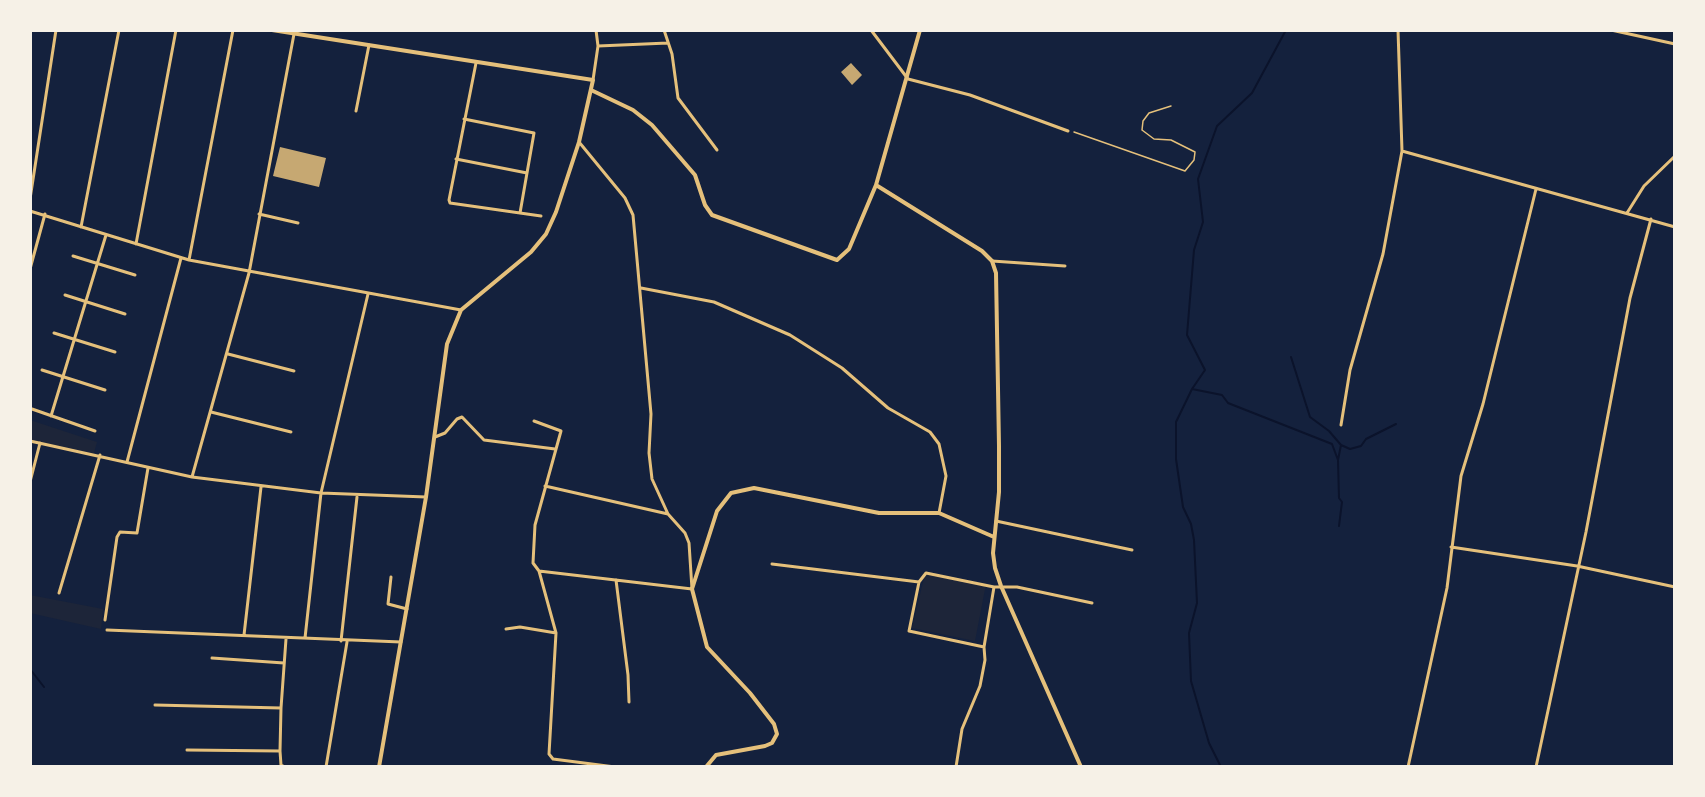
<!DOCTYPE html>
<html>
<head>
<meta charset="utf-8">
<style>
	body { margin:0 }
	#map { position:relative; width:1705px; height:797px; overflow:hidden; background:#14213d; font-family:"Golos Text",sans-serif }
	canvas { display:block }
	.frame { position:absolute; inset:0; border:32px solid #f6f1e7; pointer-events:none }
</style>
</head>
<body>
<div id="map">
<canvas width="1705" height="797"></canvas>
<div class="frame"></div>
</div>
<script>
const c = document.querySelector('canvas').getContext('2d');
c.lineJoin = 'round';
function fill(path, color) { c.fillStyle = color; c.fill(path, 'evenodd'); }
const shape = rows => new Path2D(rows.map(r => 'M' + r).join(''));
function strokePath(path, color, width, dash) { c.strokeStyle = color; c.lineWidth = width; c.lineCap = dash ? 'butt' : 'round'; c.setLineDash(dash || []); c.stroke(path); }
const green = shape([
	[30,420,97,442,93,457,30,440],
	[925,574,986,584,975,641,912,628],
	[30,595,103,609,101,629,30,613]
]);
const stream = shape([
	[1291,357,1310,417,1329,431,1341,445],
	[1192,389,1222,395,1228,403,1332,444,1338,460,1339,498,1342,502,1339,526],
	[1338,460,1341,445,1350,449,1361,446,1366,439,1396,424],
	[30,669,44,687],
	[1221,767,1209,743,1191,681,1189,633,1197,603,1194,540,1191,524,1183,507,1176,459,1176,422,1192,389,1205,370,1187,335,1194,250,1203,222,1198,179,1217,126,1252,93,1286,30]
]);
const building = shape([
	[851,63,862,75,852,85,841,72],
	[280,147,326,158,319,187,273,176]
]);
const path = shape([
	[1074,132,1185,171,1194,160,1195,152,1171,140,1154,139,1142,130,1143,121,1149,113,1171,106]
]);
const minor = shape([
	[664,30,672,54,678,98,717,150],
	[871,30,908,79,970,95,1068,131],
	[1611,30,1675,44],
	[598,46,668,43],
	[476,63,449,200,450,203,541,216],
	[593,80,598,46,596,30],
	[356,111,369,45],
	[464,119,534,133,520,213],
	[1402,151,1675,227],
	[456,159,527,173],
	[30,199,56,30],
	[30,211,189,260,461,310],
	[1627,213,1644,186,1675,156],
	[259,214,298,223],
	[81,227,119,30],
	[136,244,176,30],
	[73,256,135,275],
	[189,260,233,30],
	[992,261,1065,266],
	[30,269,45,214],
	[641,288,714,302,790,335,842,368,888,408,930,432,939,444,946,476,939,513],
	[65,295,125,314],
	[54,333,115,352],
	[228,354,294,371],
	[42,370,105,390],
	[32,409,95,431],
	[211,412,291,432],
	[51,416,106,235],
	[534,421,561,431,535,525,533,563,539,571,556,633,549,754,553,759,615,767],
	[1341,425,1350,370,1383,254,1402,151,1398,30],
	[435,437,445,433,457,419,462,417,484,440,555,449],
	[30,441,192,477,321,493,426,497],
	[127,462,181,258],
	[192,477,249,273,294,34],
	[30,482,40,443],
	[545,486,668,514],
	[996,521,1132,550],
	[1451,547,1577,566,1675,587],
	[772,564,919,582],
	[539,571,692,589,689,543,685,533,668,514,652,479,649,453,651,414,633,215,625,198,579,142],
	[391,577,388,604,407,609],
	[616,580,628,675,629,702],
	[994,587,984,647,909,631,919,582,926,573,994,587,1017,587,1092,603],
	[59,593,100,455],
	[105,620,117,537,120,532,137,533,148,468],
	[506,629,520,627,556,633],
	[107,630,401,642],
	[244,635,261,487],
	[305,638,321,493,368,294],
	[341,641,357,497],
	[212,658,284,663],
	[155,705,281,708],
	[187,750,280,751],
	[285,767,281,765,280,751,281,708,286,639],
	[326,767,347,642],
	[956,767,962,729,980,686,985,660,984,647],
	[1408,767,1447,588,1461,476,1483,404,1536,189],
	[1536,767,1586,532,1630,298,1651,219]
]);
const tertiary = shape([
	[272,30,593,80,579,142,556,212,546,234,531,252,461,310,447,344,426,497,379,767],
	[591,90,633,110,652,125,695,175,705,205,712,215,837,260,849,249,876,185,920,30],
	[876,185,982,251,992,261,996,273,999,446,999,492,993,553,995,568,1001,586,1081,767],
	[706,767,716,755,765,746,772,743,777,734,774,724,750,693,707,647,692,589,717,511,731,493,754,488,879,513,939,513,994,537]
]);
fill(green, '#1d2539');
strokePath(stream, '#0b132b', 2);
fill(building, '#c6a872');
strokePath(path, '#e5c07b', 1.5);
strokePath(minor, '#e5c07b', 3);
strokePath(tertiary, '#e5c07b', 4);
</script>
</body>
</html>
